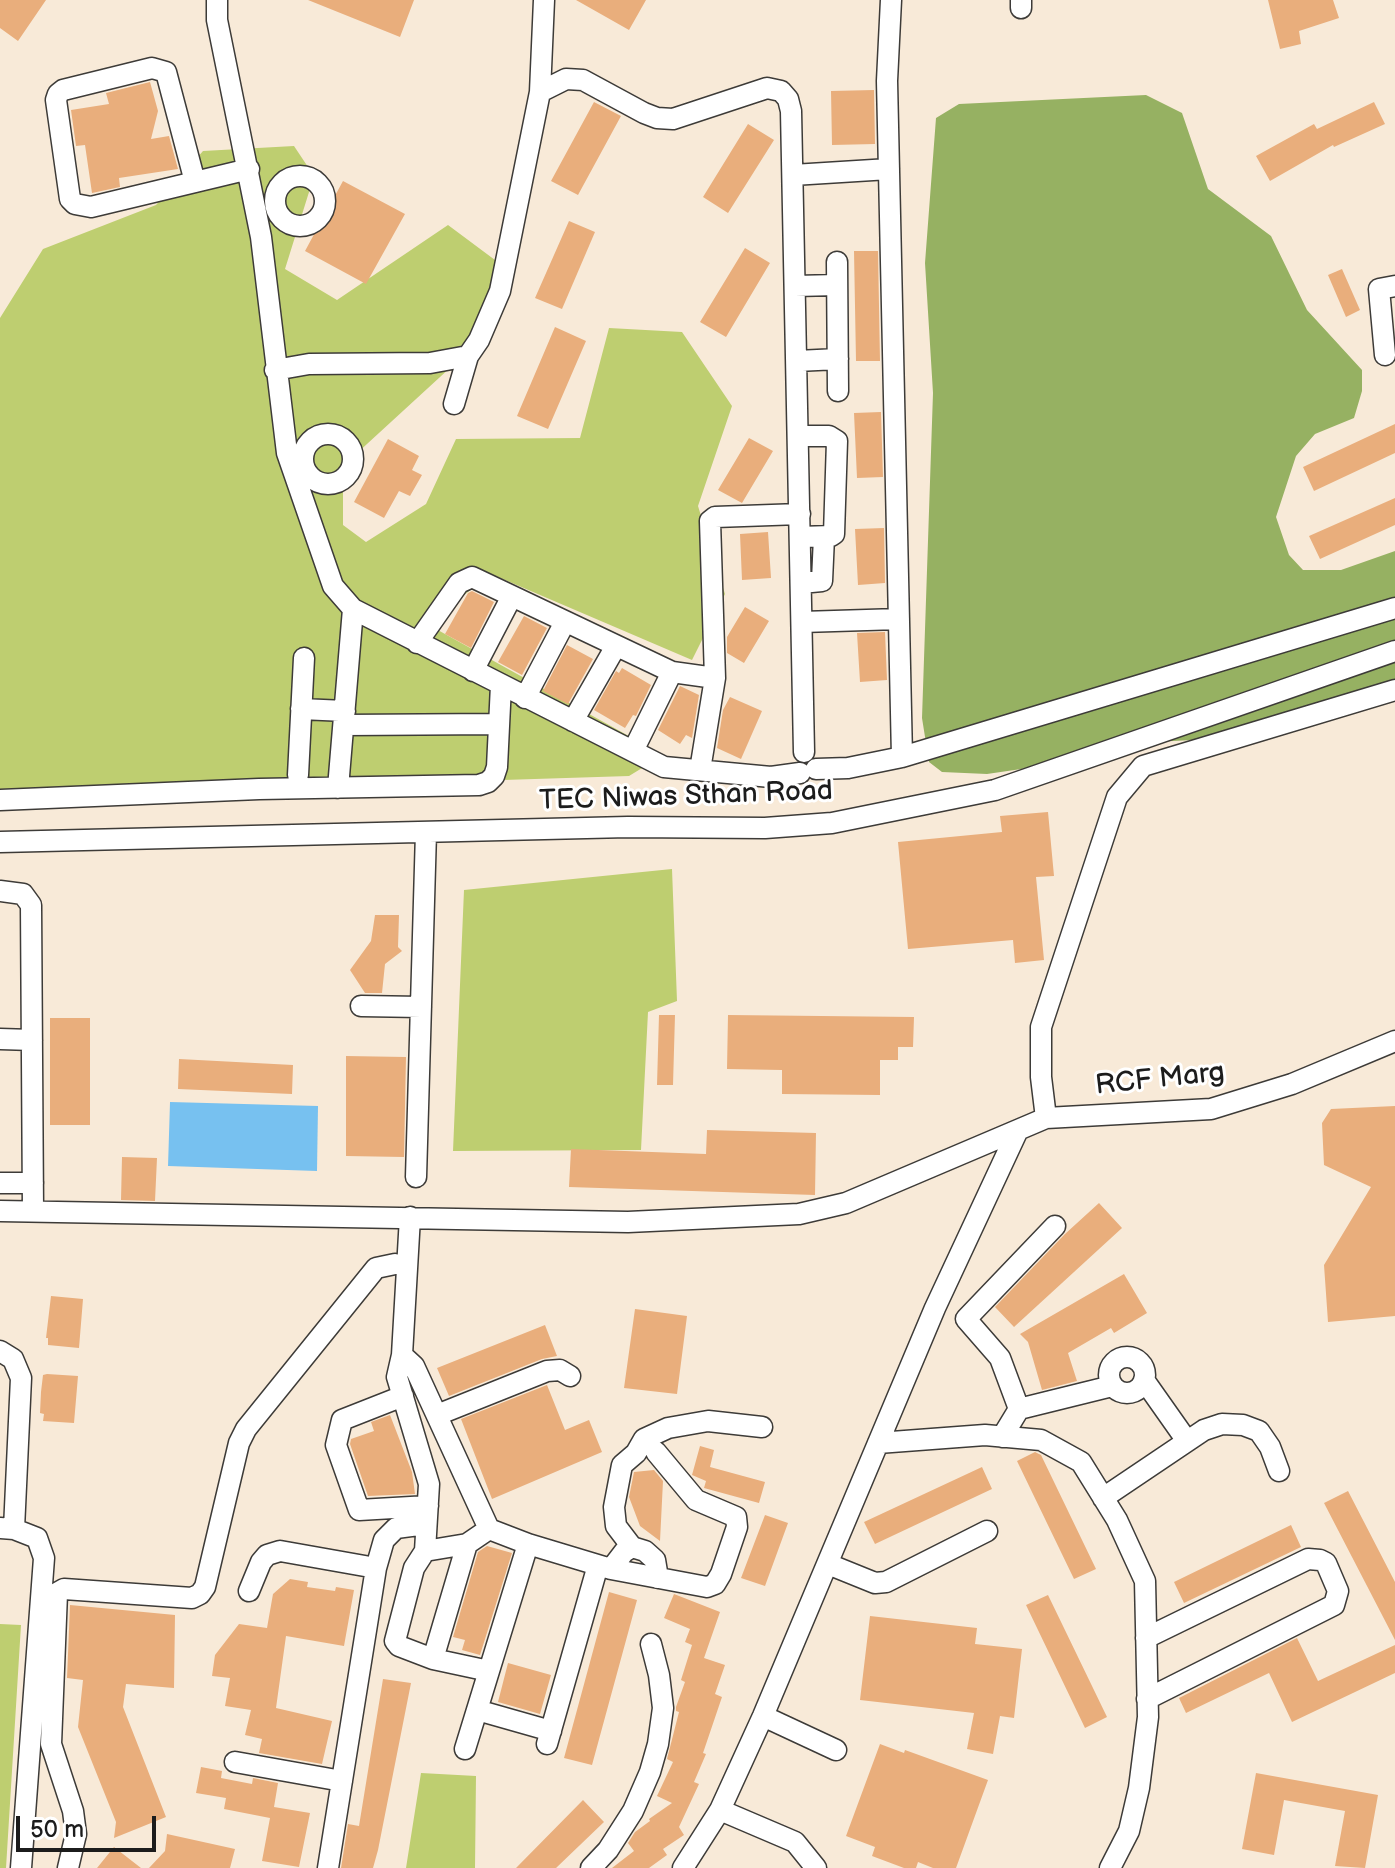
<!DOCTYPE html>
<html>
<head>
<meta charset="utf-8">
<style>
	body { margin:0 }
	#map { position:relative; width:1395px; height:1868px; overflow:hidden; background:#f8ead8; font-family:"Balsamiq Sans",sans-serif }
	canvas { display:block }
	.scale { position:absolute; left:16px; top:1816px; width:140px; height:36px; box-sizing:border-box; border:4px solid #1c1c1c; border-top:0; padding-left:10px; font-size:24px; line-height:28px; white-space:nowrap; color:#1c1c1c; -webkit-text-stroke:6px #fff; paint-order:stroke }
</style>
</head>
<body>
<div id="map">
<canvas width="1395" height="1868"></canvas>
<div class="scale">50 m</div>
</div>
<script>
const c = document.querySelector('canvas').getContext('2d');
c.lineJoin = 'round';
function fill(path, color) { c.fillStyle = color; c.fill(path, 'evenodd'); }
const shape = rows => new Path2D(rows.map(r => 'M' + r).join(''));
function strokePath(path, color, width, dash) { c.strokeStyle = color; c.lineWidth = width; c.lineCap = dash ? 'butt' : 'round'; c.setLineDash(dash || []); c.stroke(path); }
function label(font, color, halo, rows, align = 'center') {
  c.font = font + ' "Balsamiq Sans",sans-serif'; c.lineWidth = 6; c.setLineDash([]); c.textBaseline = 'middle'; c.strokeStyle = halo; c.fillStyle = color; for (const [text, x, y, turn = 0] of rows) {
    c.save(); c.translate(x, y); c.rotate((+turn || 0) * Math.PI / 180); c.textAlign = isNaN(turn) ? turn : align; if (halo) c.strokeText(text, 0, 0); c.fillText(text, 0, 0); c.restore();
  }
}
const green = shape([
	[294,146,314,176,285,269,337,300,448,225,499,263,488,333,343,466,343,525,366,542,426,504,456,439,580,438,609,328,682,332,732,406,698,506,725,594,692,660,491,574,427,624,636,740,652,762,629,776,0,796,0,318,43,249,156,205,203,151],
	[672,869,677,1001,648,1012,641,1150,453,1151,464,890],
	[0,1624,21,1625,6,1868,0,1868],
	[421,1773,476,1776,475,1868,406,1868]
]);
const forest = shape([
	[1146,95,1182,113,1208,189,1271,236,1307,310,1362,370,1362,391,1354,418,1315,434,1296,456,1276,517,1289,555,1303,570,1341,570,1395,551,1395,683,1193,740,1133,743,1076,761,987,774,942,772,929,762,922,718,933,393,925,263,936,118,959,104]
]);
const water = shape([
	[170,1102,318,1106,317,1171,168,1166]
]);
const building = shape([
	[0,0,46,0,18,41,0,28],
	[308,0,414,0,400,37],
	[576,0,646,0,629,30],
	[1268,0,1333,0,1339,18,1299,31,1301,44,1280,49],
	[150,82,158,111,151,139,169,136,178,169,119,178,120,187,92,193,85,145,76,146,71,110,109,104,106,93],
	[874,90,875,144,832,145,831,91],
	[594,102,621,116,578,195,551,181],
	[1374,102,1385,124,1334,147,1333,145,1270,181,1256,156,1314,124,1317,129],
	[748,124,774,140,728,213,703,197],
	[343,181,405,214,366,284,305,251],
	[569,221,595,232,562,309,535,298],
	[745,248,770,263,726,337,700,322],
	[854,251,878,251,880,361,856,361],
	[1342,269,1360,310,1346,317,1328,275],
	[555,327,586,341,548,429,517,416],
	[881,412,883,477,857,478,854,413],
	[1395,424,1395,453,1314,491,1303,467],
	[749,438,773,451,742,503,718,490],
	[388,439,419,456,412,470,422,475,410,496,399,491,384,518,354,502],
	[1395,498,1395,525,1320,559,1309,536],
	[884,528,885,583,858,585,855,529],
	[768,532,771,578,742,580,740,534],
	[472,591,494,602,471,648,445,634,468,593],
	[745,607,769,621,744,663,727,653,727,637],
	[524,616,547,628,522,675,498,662],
	[885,632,887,680,860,682,857,633],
	[567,645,593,659,568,704,543,691],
	[622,668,651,685,636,716,633,715,625,728,594,710,616,671,619,673],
	[680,686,699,695,692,738,686,735,680,744,658,730],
	[730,697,762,711,741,759,717,748,723,710],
	[1048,812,1054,876,1036,877,1044,960,1015,963,1013,940,908,949,898,842,1002,832,1000,816],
	[375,915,399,915,398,947,402,951,385,964,382,993,365,993,350,970,371,941],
	[659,1015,675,1015,673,1085,657,1085],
	[728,1015,914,1017,913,1047,898,1047,898,1060,880,1060,880,1095,782,1094,782,1070,727,1069],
	[50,1018,90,1018,90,1125,50,1125],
	[346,1056,406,1057,404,1157,346,1156],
	[179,1059,293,1065,292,1094,178,1089],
	[1395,1106,1395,1316,1328,1322,1324,1265,1371,1187,1324,1165,1322,1123,1331,1109],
	[707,1130,816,1133,815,1195,569,1187,571,1149,706,1154],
	[122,1157,157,1158,155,1201,121,1200],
	[1099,1203,1122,1228,1014,1327,995,1307,1065,1234],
	[1124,1274,1147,1313,1114,1333,1111,1328,1068,1353,1077,1381,1042,1390,1028,1342,1020,1334],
	[51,1296,83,1299,79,1348,48,1345,48,1338,46,1338],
	[635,1309,687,1316,677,1394,624,1388],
	[545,1325,557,1356,542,1359,449,1396,437,1368],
	[47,1374,78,1376,74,1423,43,1421,44,1414,40,1413,41,1392,43,1375],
	[547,1385,565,1430,589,1420,602,1452,492,1499,461,1419],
	[390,1415,412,1472,415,1494,368,1496,350,1444,351,1439,374,1431,371,1422],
	[700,1446,714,1450,710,1467,765,1482,759,1503,704,1488,706,1481,692,1475],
	[1035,1452,1041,1455,1096,1569,1074,1579,1017,1461],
	[982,1467,992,1489,875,1544,864,1522],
	[654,1470,663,1481,660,1541,640,1526,629,1497,634,1472],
	[1348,1491,1395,1582,1395,1640,1324,1503],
	[765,1515,788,1523,765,1586,741,1578],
	[1291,1525,1301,1547,1184,1603,1174,1582],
	[487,1546,512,1553,480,1655,462,1650,465,1640,453,1637,478,1552],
	[290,1579,308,1582,307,1587,335,1591,336,1587,354,1590,344,1646,286,1636,276,1708,332,1721,322,1764,259,1753,262,1739,245,1735,251,1710,225,1706,230,1678,212,1676,215,1655,239,1624,267,1628,273,1594],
	[609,1592,637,1600,592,1765,564,1758],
	[674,1594,720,1612,704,1658,725,1665,715,1694,722,1697,703,1753,706,1754,694,1782,699,1784,679,1827,684,1835,663,1849,667,1855,649,1868,612,1868,634,1851,628,1843,635,1832,650,1821,649,1819,672,1803,657,1796,673,1762,667,1759,679,1712,676,1711,676,1707,685,1682,681,1680,692,1645,685,1642,690,1629,664,1618],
	[1048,1595,1107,1717,1085,1728,1026,1605],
	[70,1605,175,1615,174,1688,126,1684,123,1707,166,1817,114,1838,116,1822,78,1727,83,1680,67,1678],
	[870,1616,977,1628,975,1644,1022,1649,1014,1718,1000,1716,993,1754,967,1749,974,1713,860,1700],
	[1297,1638,1318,1681,1395,1645,1395,1673,1292,1722,1269,1673,1186,1713,1179,1698],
	[508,1663,551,1675,540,1714,498,1702],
	[383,1679,411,1683,378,1850,373,1868,341,1868,348,1824,359,1826],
	[880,1744,904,1753,905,1750,988,1780,956,1868,933,1868,918,1862,916,1868,904,1868,872,1856,875,1847,846,1836],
	[201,1767,222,1771,221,1778,252,1784,253,1778,278,1783,274,1807,310,1813,299,1867,262,1861,270,1818,224,1809,226,1798,196,1793],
	[1256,1773,1378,1795,1365,1868,1335,1866,1345,1811,1284,1800,1274,1855,1242,1849],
	[583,1800,604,1822,556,1868,516,1868],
	[167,1834,235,1849,230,1868,149,1868,165,1851],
	[114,1847,141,1868,97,1868]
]);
const minor = shape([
	[217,0,217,20,261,237,287,453,333,586,353,609,664,767,771,777,800,773],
	[891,0,887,81,902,757],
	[1021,0,1021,8],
	[540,92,566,79,583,80,644,113,657,118,673,119,767,88,781,91,788,99,791,111,804,752],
	[793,175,889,169],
	'275 201a25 25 0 1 1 50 0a25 25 0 1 1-50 0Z',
	[195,182,166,72,152,68,63,90,58,94,56,100,70,199,75,204,91,207,249,169],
	[837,262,838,391],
	[795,286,837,285],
	[1385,355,1379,289,1395,286],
	[797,361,838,359],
	[275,370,309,364,430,363,468,356,479,340,500,291,540,92,544,0],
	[454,404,468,356],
	'303 459a25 25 0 1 1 50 0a25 25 0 1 1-50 0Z',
	[798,436,829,436,837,441,834,534,831,536,800,537],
	[801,583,822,581,824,537],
	[802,622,899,619],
	[417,643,459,583,472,577,672,672,715,678,710,521,715,517,800,514],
	[473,671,512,596],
	[525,698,565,622],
	[301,709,345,711],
	[573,721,616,646],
	[344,725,499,724],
	[633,751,672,672],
	[816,769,848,768,902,757,1395,608],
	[700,770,715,678],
	[298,775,304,658],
	[338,788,353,609],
	[0,800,259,789,479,785,488,782,494,776,497,767,501,685],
	[0,842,628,827,765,828,832,823,995,790,1395,651],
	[0,891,23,894,31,905,33,1211],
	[361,1006,421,1007],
	[0,1039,32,1040],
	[1046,1118,1041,1077,1041,1027,1117,797,1143,766,1395,690],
	[416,1177,426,832],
	[0,1183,33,1183],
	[0,1211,628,1222,799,1214,846,1203,1046,1118,1211,1109,1292,1084,1395,1041],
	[410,1217,402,1355,397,1377,429,1484,425,1551,467,1544,489,1529,528,1544,611,1569,707,1587,715,1584,721,1574,737,1527,736,1517,696,1500,656,1452],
	[0,1351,13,1359,21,1378,14,1529],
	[402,1355,414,1366,489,1529],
	'1109 1375a18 18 0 1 1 36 0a18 18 0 1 1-36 0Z',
	[1144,1380,1187,1441],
	[403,1396,342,1420,336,1445,359,1510,428,1506],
	[1019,1409,1000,1358,966,1319,1055,1226],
	[437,1415,547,1371,560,1370,570,1376],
	[1002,1437,1019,1409,1112,1386],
	[878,1443,985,1435,1041,1440,1081,1462,1117,1520,1145,1581,1148,1717,1139,1788,1129,1831,1110,1868],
	[1103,1498,1204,1430,1222,1424,1243,1425,1259,1431,1270,1447,1279,1471],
	[0,1528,14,1529,37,1538,44,1558,21,1868],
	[467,1544,433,1659,489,1671],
	[632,1547,645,1551,655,1560,658,1578],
	[425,1551,414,1568,395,1641,399,1646,433,1659],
	[828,1564,875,1583,886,1582,987,1531],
	[611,1569,624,1552,632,1547,616,1526,614,1507,622,1465,636,1453,644,1439,668,1428,708,1421,762,1427],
	[249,1591,261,1562,267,1555,280,1551,376,1568,384,1540,396,1528,426,1524],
	[1146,1638,1308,1559,1320,1560,1326,1563,1338,1591,1334,1605,1147,1699],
	[477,1710,551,1731],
	[763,1716,836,1750],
	[547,1744,598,1565],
	[465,1749,528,1544],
	[235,1762,342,1781],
	[720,1810,795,1842,816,1868],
	[68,1868,76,1834,73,1811,51,1744,57,1593,64,1589,192,1598,200,1594,205,1587,239,1443,246,1429,376,1268,395,1264],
	[328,1868,376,1568],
	[591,1868,608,1850,633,1811,650,1772,658,1744,663,1708,659,1675,651,1644],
	[683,1868,720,1810,763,1716,935,1308,1018,1130]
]);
const streetNames = [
	["TEC Niwas Sthan Road",686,797,-2],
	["RCF Marg",1160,1080,-6]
];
fill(green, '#bece70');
fill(forest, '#96b162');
fill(water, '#77c1f0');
fill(building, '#e9ae7c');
strokePath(minor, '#3d3b38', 23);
strokePath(minor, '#fff', 20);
label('28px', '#1c1c1c', '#fff', streetNames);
</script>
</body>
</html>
